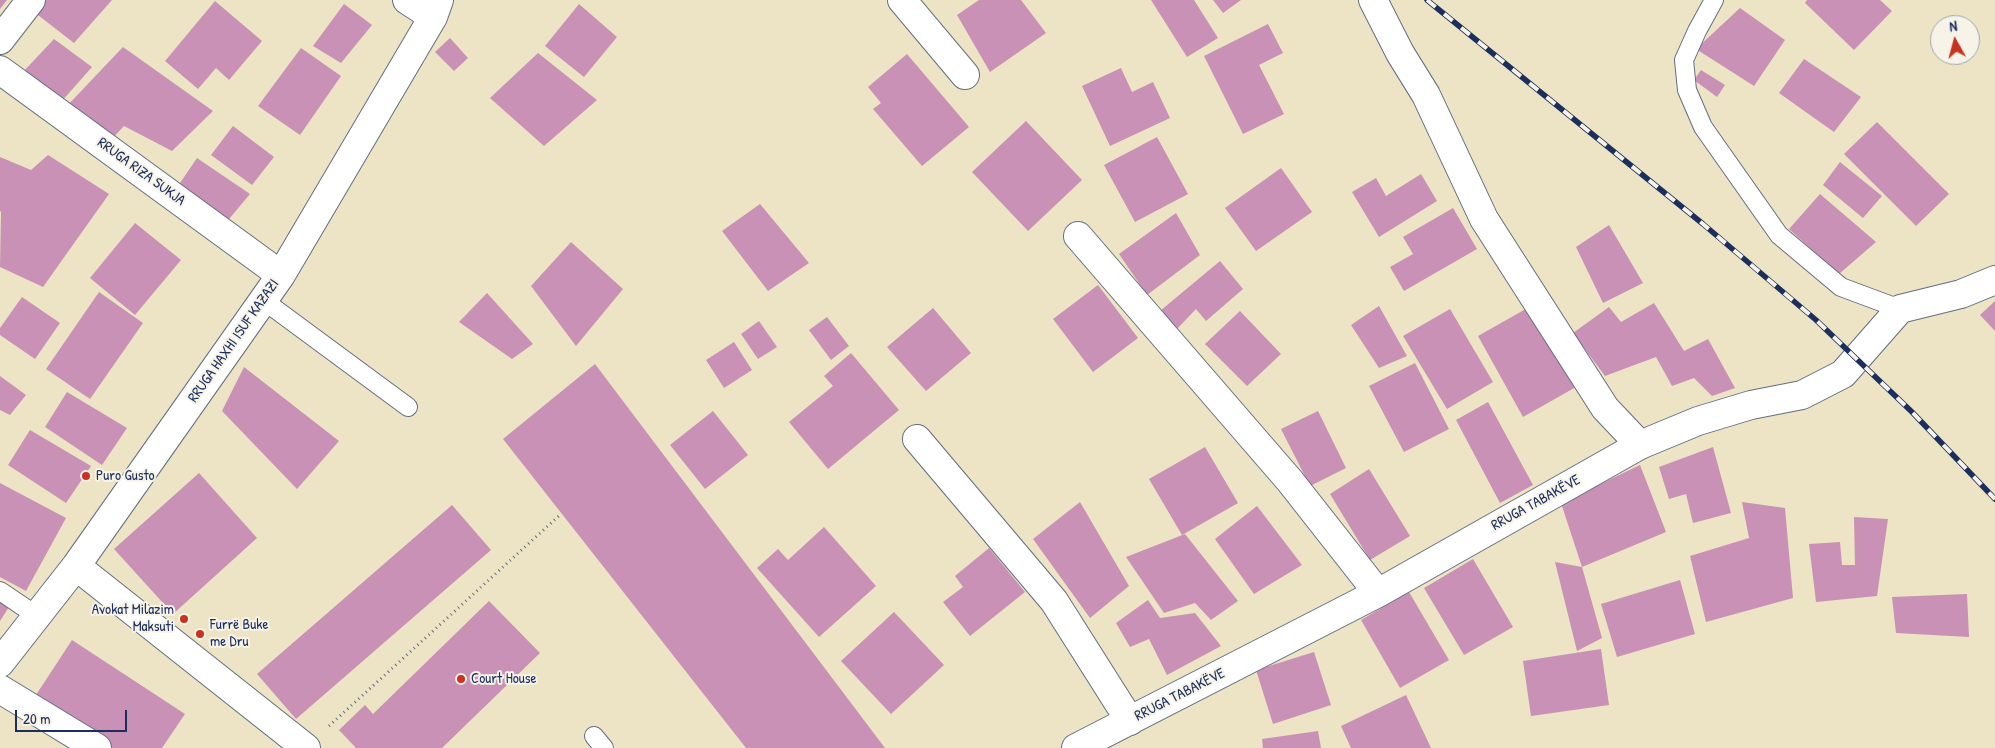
<!DOCTYPE html>
<html>
<head>
<meta charset="utf-8">
<style>
	body { margin:0 }
	#map { position:relative; width:1995px; height:748px; overflow:hidden; background:#ece4c4; font-family:"Patrick Hand",sans-serif }
	canvas { display:block }
	.north { position:absolute; left:1930px; top:15px; width:50px; height:50px; box-sizing:border-box; background:#f7f3e8; border:1px solid #9fa5b1; border-radius:50%; rotate:353deg; font-size:14px; font-weight:700; line-height:20px; text-align:center; color:#1b2f5e }
	.north::after { content:''; display:block; margin:auto; width:18px; height:22px; background:#c8321e; clip-path:polygon(50% 0,100% 100%,50% 72%,0 100%) }
	.scale { position:absolute; left:15px; top:710px; width:112px; height:22px; box-sizing:border-box; border:2px solid #1b2f5e; border-top:0; padding-left:6px; font-size:15px; line-height:18px; white-space:nowrap; color:#1b2f5e; -webkit-text-stroke:4px #f7f3e8; paint-order:stroke }
</style>
</head>
<body>
<div id="map">
<canvas width="1995" height="748"></canvas>
<div class="north">N</div>
<div class="scale">20 m</div>
</div>
<script>
const c = document.querySelector('canvas').getContext('2d');
c.lineJoin = 'round';
function fill(path, color) { c.fillStyle = color; c.fill(path, 'evenodd'); }
const shape = rows => new Path2D(rows.map(r => 'M' + r).join(''));
function strokePath(path, color, width, dash) { c.strokeStyle = color; c.lineWidth = width; c.lineCap = dash ? 'butt' : 'round'; c.setLineDash(dash || []); c.stroke(path); }
function label(font, color, halo, rows, align = 'center') {
  c.font = font + ' "Patrick Hand",sans-serif'; c.lineWidth = 4; c.setLineDash([]); c.textBaseline = 'middle'; c.strokeStyle = halo; c.fillStyle = color; for (const [text, x, y, turn = 0] of rows) {
    c.save(); c.translate(x, y); c.rotate((+turn || 0) * Math.PI / 180); c.textAlign = isNaN(turn) ? turn : align; if (halo) c.strokeText(text, 0, 0); c.fillText(text, 0, 0); c.restore();
  }
}
const building = shape([
	[0,0,7,0,0,9],
	[46,0,112,0,74,43,34,12],
	[979,0,1021,0,1046,33,990,72,957,15],
	[1151,0,1194,0,1218,38,1187,57],
	[1213,0,1241,0,1223,13],
	[1807,0,1880,0,1892,11,1854,50,1805,3],
	[215,1,262,41,229,80,216,68,198,89,165,61],
	[344,4,372,25,341,63,313,46],
	[579,4,617,37,584,77,545,46],
	[1740,8,1785,40,1754,86,1696,49],
	[1268,24,1283,53,1259,65,1284,114,1243,134,1204,56],
	[450,38,468,58,454,71,435,52],
	[54,39,92,67,46,119,7,89],
	[123,47,213,111,172,151,124,126,110,141,65,108],
	[301,48,341,76,300,135,258,106],
	[538,53,597,100,544,146,490,98],
	[907,54,969,127,922,166,873,109,881,103,868,87],
	[1804,59,1861,97,1834,132,1779,93],
	[1121,68,1132,92,1153,82,1170,118,1110,146,1082,86],
	[1701,70,1725,85,1717,97,1694,80],
	[1026,121,1082,180,1028,231,972,172],
	[1877,122,1949,194,1916,226,1844,154],
	[233,126,274,157,252,185,211,155],
	[1157,137,1188,194,1135,222,1104,165],
	[48,155,109,194,43,287,0,267,1,212,0,211,0,157,31,170],
	[197,158,250,194,224,225,176,189],
	[1840,162,1882,196,1863,218,1823,185],
	[1281,168,1312,212,1256,251,1225,208],
	[1421,174,1437,201,1379,237,1352,192,1376,178,1386,196],
	[1820,194,1876,242,1839,274,1789,229],
	[760,204,809,263,768,291,722,231],
	[1453,208,1477,249,1404,291,1390,267,1413,254,1403,237],
	[1176,213,1200,255,1147,295,1119,254],
	[135,223,181,260,135,315,90,278],
	[1609,225,1643,283,1603,303,1576,247],
	[571,242,623,289,576,346,531,286],
	[1220,261,1243,289,1206,321,1196,309,1177,329,1160,311],
	[1098,285,1138,338,1093,372,1053,319],
	[99,292,143,323,90,399,46,369],
	[487,293,533,344,512,359,459,322],
	[22,297,60,323,35,359,0,335,0,328],
	[1995,301,1995,331,1980,315],
	[1654,303,1684,351,1708,339,1735,388,1712,396,1694,378,1672,386,1656,357,1605,376,1573,333,1609,307,1621,322],
	[1379,306,1407,356,1379,368,1351,325],
	[1531,306,1576,387,1523,417,1478,336],
	[933,308,971,353,926,391,887,347],
	[1450,309,1493,382,1447,409,1403,336],
	[1240,311,1281,354,1247,386,1205,344],
	[827,317,849,346,831,360,809,330],
	[759,321,777,347,758,359,741,334],
	[734,342,752,370,724,388,706,360],
	[851,353,899,410,828,469,789,422,833,386,824,376],
	[1415,363,1449,429,1404,452,1369,386],
	[595,364,885,748,746,748,503,439],
	[244,367,339,441,297,489,222,411],
	[0,376,26,395,10,415,0,410],
	[67,392,127,428,102,465,45,427],
	[1488,402,1533,485,1500,503,1456,420],
	[713,411,748,455,705,489,670,445],
	[1318,411,1346,468,1310,486,1281,429],
	[30,430,91,466,66,503,8,465],
	[1205,447,1238,503,1182,535,1149,479],
	[1713,447,1731,513,1693,523,1686,494,1669,499,1659,467],
	[1640,465,1666,532,1582,567,1561,503],
	[1369,469,1410,536,1370,560,1330,494],
	[199,473,257,538,173,614,114,549],
	[0,483,66,518,26,591,0,577],
	[1080,502,1129,586,1090,618,1033,539],
	[1742,502,1785,508,1793,598,1706,622,1690,556,1749,538],
	[452,505,491,550,296,719,257,674],
	[1257,506,1302,565,1254,594,1215,539],
	[1854,517,1888,519,1877,596,1816,602,1809,544,1840,542,1842,565,1855,565],
	[824,527,876,586,819,637,757,568,778,549,788,560],
	[1185,534,1238,601,1211,620,1195,603,1164,613,1126,557],
	[989,548,1025,592,970,636,943,602,963,587,955,576],
	[1473,559,1513,627,1464,655,1424,588],
	[1555,562,1582,567,1602,638,1577,651],
	[1680,580,1695,634,1617,657,1601,604],
	[1409,592,1449,660,1400,688,1361,620],
	[1967,594,1969,637,1896,633,1892,597],
	[1148,600,1160,618,1195,613,1221,646,1167,675,1149,639,1130,647,1116,623],
	[0,601,9,607,0,621],
	[489,601,540,653,442,748,356,748,339,730,365,705,373,714],
	[894,612,944,665,891,714,841,661],
	[72,640,185,714,162,748,109,748,34,698],
	[1601,649,1609,705,1531,716,1523,661],
	[1314,652,1331,705,1273,724,1256,670],
	[1406,695,1431,748,1351,748,1341,726],
	[1318,731,1321,748,1263,748,1262,739]
]);
const path = shape([
	[329,726,561,514]
]);
const service = shape([
	[1714,0,1697,31,1684,60,1687,90,1703,127,1779,235,1841,287,1900,309],
	[263,300,408,407],
	[0,591,37,616],
	[594,736,604,748]
]);
const pedestrian = shape([
	[0,689,97,748]
]);
const minor = shape([
	[407,0,433,17],
	[902,0,965,75],
	[1373,0,1400,53,1426,95,1484,219,1605,408,1640,445],
	[0,40,31,0],
	[0,70,281,275],
	[1078,236,1290,481,1378,593],
	[917,439,1054,601,1130,721],
	[76,566,306,748],
	[0,663,76,566,281,275,433,17,439,0]
]);
const tertiary = shape([
	[1076,748,1378,593,1640,445,1698,421,1751,405,1802,395,1843,374,1900,309,1961,294,1995,280]
]);
const rail = shape([
	[1427,0,1703,224,1816,320,1912,412,1995,499]
]);
const markers = [
	[86,476,5,"#c8321e"],
	[184,619,5,"#c8321e"],
	[200,634,5,"#c8321e"],
	[461,679,5,"#c8321e"]
];
const streetNames = [
	["RRUGA RIZA SUKJA",141,172,36],
	["RRUGA HAXHI ISUF KAZAZI",234,341,-55],
	["RRUGA TABAKËVE",1536,503,-29],
	["RRUGA TABAKËVE",1180,695,-27]
];
const poiNames = [
	["Puro Gusto",96,476],
	["Avokat Milazim",174,610,"right"],
	["Maksuti",174,627,"right"],
	["Furrë Buke",210,625],
	["me Dru",210,642],
	["Court House",471,679]
];
fill(building, '#c991b6');
strokePath(service, '#646e82', 20);
strokePath(pedestrian, '#646e82', 30);
strokePath(minor, '#646e82', 30);
strokePath(tertiary, '#646e82', 30);
strokePath(path, '#646e82', 3, [1, 4]);
strokePath(service, '#fff', 18);
strokePath(pedestrian, '#fff', 28);
strokePath(minor, '#fff', 28);
strokePath(tertiary, '#fff', 28);
strokePath(rail, '#1b2f5e', 5.5);
strokePath(rail, '#f7f3e8', 4, [11]);
for (const [x, y, r, color] of markers) { const dot = new Path2D(); dot.arc(x, y, r, 0, 2 * Math.PI); c.fillStyle = color; c.fill(dot); strokePath(dot, '#f7f3e8', 2); }
label('15px', '#1b2f5e', '#f7f3e8', streetNames);
label('15px', '#1b2f5e', '#f7f3e8', poiNames, 'left');
</script>
</body>
</html>
